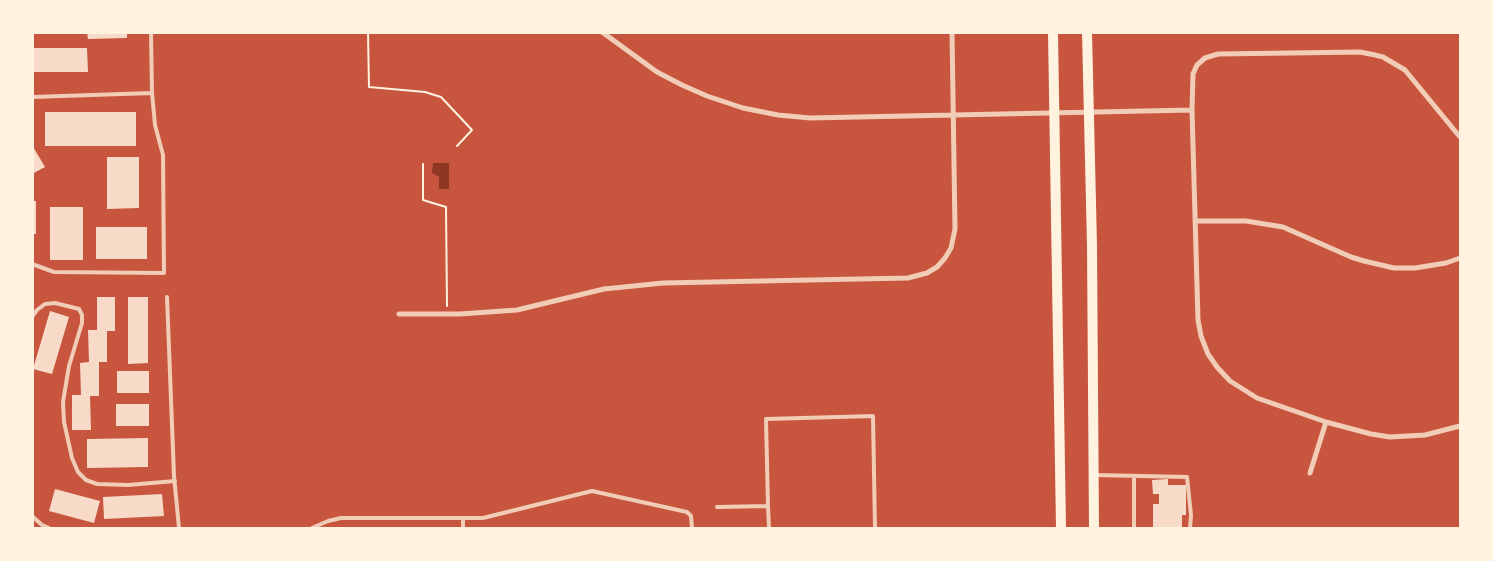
<!DOCTYPE html>
<html>
<head>
<meta charset="utf-8">
<style>
	body { margin:0 }
	#map { position:relative; width:1493px; height:561px; overflow:hidden; background:#c8553d; font-family:"Sofia Sans Condensed",sans-serif }
	canvas { display:block }
	.frame { position:absolute; inset:0; border:34px solid #fff3e0; pointer-events:none }
</style>
</head>
<body>
<div id="map">
<canvas width="1493" height="561"></canvas>
<div class="frame"></div>
</div>
<script>
const c = document.querySelector('canvas').getContext('2d');
c.lineJoin = 'round';
function fill(path, color) { c.fillStyle = color; c.fill(path, 'evenodd'); }
const shape = rows => new Path2D(rows.map(r => 'M' + r).join(''));
function strokePath(path, color, width, dash) { c.strokeStyle = color; c.lineWidth = width; c.lineCap = dash ? 'butt' : 'round'; c.setLineDash(dash || []); c.stroke(path); }
const water = shape([
	[433,163,449,163,449,189,439,189,439,177,432,173]
]);
const building = shape([
	[87,32,127,32,127,38,88,39],
	[32,48,87,48,88,72,32,72],
	[45,112,136,112,136,146,45,146],
	[32,145,45,167,32,174],
	[107,157,139,157,139,208,107,209],
	[32,201,36,201,36,234,32,234],
	[50,207,83,207,83,260,50,260],
	[96,227,147,227,147,259,96,259],
	[97,297,115,297,115,331,107,331,107,362,99,362,99,396,90,396,91,430,72,430,72,395,81,395,80,363,89,362,88,330,97,330],
	[128,297,148,297,148,363,128,364],
	[50,311,69,317,52,374,33,369],
	[117,371,149,371,149,393,117,393],
	[116,404,149,404,149,426,116,426],
	[148,438,148,467,87,468,87,439],
	[1168,479,1168,485,1186,485,1186,515,1182,515,1182,528,1153,528,1153,504,1159,504,1159,494,1153,494,1152,480],
	[55,489,100,501,94,523,49,511],
	[162,494,164,516,104,519,103,497]
]);
const path = shape([
	[368,32,369,87,425,92,441,97,472,130,457,146],
	[423,164,423,200,446,207,447,306]
]);
const service = shape([
	[32,97,152,93],
	[32,264,54,272,164,273,163,155,155,125,152,93,151,32],
	[167,297,174,476,179,528],
	[32,317,37,310,45,304,55,303,79,309,82,315,82,323,69,366,63,402,64,422,72,458,78,472,86,480,97,484,128,485,175,481],
	[1094,475,1187,477,1191,515,1190,528],
	[1134,476,1134,528],
	[768,506,766,419,873,416,875,528],
	[717,507,768,506,769,528],
	[32,516,42,525,49,528],
	[312,528,328,521,341,518,483,518,592,491,687,512,691,516,692,528],
	[463,528,463,518]
]);
const minor = shape([
	[602,32,657,72,682,85,707,96,743,108,778,115,810,118,1192,110],
	[1460,137,1405,70,1383,57,1375,55,1360,52,1218,54,1205,58,1197,65,1193,74,1192,110,1198,320,1201,336,1208,354,1217,367,1230,381,1257,398,1326,422,1371,434,1390,437,1425,435,1460,426],
	[1195,221,1246,221,1283,227,1351,257,1364,261,1394,268,1415,268,1446,263,1460,258],
	[399,314,460,314,517,310,604,289,663,283,908,278,927,273,937,267,945,258,951,248,955,229,952,32],
	[1310,473,1326,422]
]);
const secondary = shape([
	[1053,32,1061,528],
	[1087,32,1092,246,1094,528]
]);
fill(water, '#8f3625');
fill(building, '#f7dbc8');
strokePath(path, '#fff3e0', 2);
strokePath(service, '#f1ccb7', 4);
strokePath(minor, '#f1ccb7', 5);
strokePath(secondary, '#fff3e0', 10);
</script>
</body>
</html>
